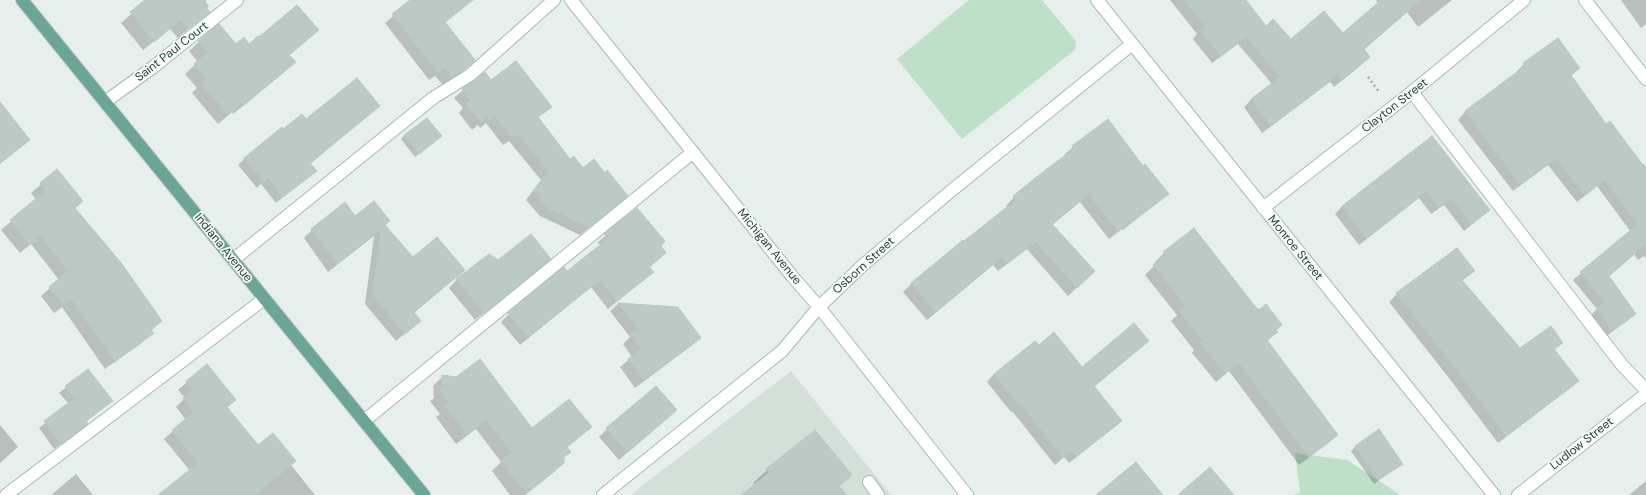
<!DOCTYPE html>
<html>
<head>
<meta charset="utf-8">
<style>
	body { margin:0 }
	canvas { display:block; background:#e6efeb }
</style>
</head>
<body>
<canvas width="1646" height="495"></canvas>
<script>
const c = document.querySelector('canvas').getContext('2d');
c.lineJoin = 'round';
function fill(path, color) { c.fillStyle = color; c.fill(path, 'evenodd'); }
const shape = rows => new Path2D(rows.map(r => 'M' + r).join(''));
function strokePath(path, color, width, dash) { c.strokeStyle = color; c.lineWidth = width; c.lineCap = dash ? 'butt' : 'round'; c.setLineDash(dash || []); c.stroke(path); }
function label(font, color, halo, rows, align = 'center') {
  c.font = font + ' "DM Sans",sans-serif'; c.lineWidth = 3.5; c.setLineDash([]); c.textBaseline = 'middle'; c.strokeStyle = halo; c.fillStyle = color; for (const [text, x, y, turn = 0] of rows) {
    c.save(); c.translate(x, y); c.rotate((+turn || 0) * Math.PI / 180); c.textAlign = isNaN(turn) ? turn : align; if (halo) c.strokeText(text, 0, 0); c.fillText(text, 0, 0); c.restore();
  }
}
const built = shape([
	[791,371,891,495,631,495,647,482]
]);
const green = shape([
	[969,0,1042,0,1076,41,1075,50,962,139,897,59],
	[1295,453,1347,460,1399,494,1399,495,1294,495,1300,492]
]);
const shadow = shape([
	[147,0,207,0,205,1,209,6,206,9,208,12,178,38,170,29,143,50,121,23],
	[412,0,465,0,467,3,445,23,474,60,456,77,443,85,435,76,429,80,385,23],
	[1170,0,1245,0,1266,27,1291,41,1343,34,1378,4,1376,0,1452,0,1418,27,1407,12,1363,50,1369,57,1361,65,1334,87,1330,82,1262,133,1244,107,1252,99,1272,84,1238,44,1212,63,1193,39,1197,34],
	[1621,0,1646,0,1646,24,1641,28],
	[317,30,289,56,294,62,284,72,233,114,232,112,218,124,192,93,197,88,185,74,198,62,189,51,199,42,236,46,249,45,259,39],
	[1524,64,1579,68,1571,76,1606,125,1642,165,1644,164,1646,167,1646,258,1644,256,1638,260,1634,254,1608,276,1635,314,1627,321,1605,337,1590,316,1597,309,1573,280,1631,232,1597,186,1577,202,1548,165,1513,191,1458,120,1465,112,1517,73,1517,71],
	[475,82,491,82,550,107,537,118,570,160,583,169,605,174,626,196,580,235,540,216,526,200,541,180,509,141,503,145,486,123,480,128,478,125,472,130,459,113,463,108,454,98,463,90],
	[0,103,29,140,0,164],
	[372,112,310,164,315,171,276,203,261,184,257,188,238,165,245,158,283,131],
	[405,135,436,140,415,157,401,139],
	[1432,137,1489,210,1464,231,1444,205,1431,214,1419,198,1359,245,1335,214,1342,206],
	[1073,147,1143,167,1167,194,1123,230,1122,229,1109,239,1080,202,1052,225,1085,280,1068,296,1027,249,998,271,993,265,927,320,903,292,912,283,1008,208,1006,206,1014,197,1065,157,1064,155],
	[57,171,74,208,161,321,150,332,152,333,143,342,105,369,62,307,54,313,41,296,59,280,31,244,20,253,1,230,36,200,31,193],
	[637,209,665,253,649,268,652,272,608,309,591,287,520,345,501,322,509,314,567,273,602,245,597,243],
	[355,218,389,221,384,226,413,259,464,270,414,313,420,321,396,341,365,304,374,236,328,272,304,238,312,230],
	[1194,229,1276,332,1267,342,1337,434,1327,444,1299,465,1229,371,1216,382,1192,353,1194,350,1171,321,1177,315,1145,275,1156,264,1155,262,1164,253],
	[498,261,541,267,475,320,449,288,457,279],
	[1473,271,1462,281,1520,349,1562,343,1554,350,1577,381,1569,389,1498,443,1449,378,1389,302,1397,294],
	[618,304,677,308,699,337,691,346,635,388,620,367,632,357,623,344,630,337,610,311],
	[1148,341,1094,387,1113,428,1069,463,1064,457,1055,465,1012,411,1011,412,987,382,994,374,1038,347,1082,368],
	[87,370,112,401,85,422,80,430,54,449,39,428,69,404,59,393],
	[443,376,532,430,591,427,566,448,563,458,563,463,553,473,525,495,510,495,492,471,501,462,476,429,456,444,436,417,440,414,430,401,434,398,433,386],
	[187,382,234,400,227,408,258,446,295,461,291,465,315,495,160,495,190,471,164,439,186,420,176,407,185,398,178,390],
	[676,410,619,460,599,437,607,429],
	[0,425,18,447,0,463],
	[1356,446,1401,464,1374,484,1351,451],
	[767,470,850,475,831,495,743,495,755,485,753,483],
	[76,474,93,495,51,495],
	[1646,481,1646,495,1629,495]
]);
const building = shape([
	[145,0,205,0,202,3,210,12,188,29,180,20,154,42,130,12,145,0],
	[410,0,473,0,445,22,475,60,465,69,452,77,444,68,438,73,392,14,410,0],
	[1184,0,1246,0,1266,26,1273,19,1291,39,1324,11,1343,33,1381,0,1421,0,1364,49,1370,57,1342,80,1338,75,1271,126,1251,99,1280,77,1246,37,1221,56,1200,30,1205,26,1184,0],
	[297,5,319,30,289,55,296,62,244,105,242,103,228,115,201,83,206,78,194,64,208,52,198,41,219,24,236,44,244,37,249,44,258,36,259,37,297,5],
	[1558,38,1580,68,1571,75,1606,124,1610,121,1646,169,1646,244,1609,276,1636,314,1612,331,1597,308,1605,302,1580,272,1638,224,1605,180,1585,195,1556,158,1520,184,1465,111,1525,66,1523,63,1558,38],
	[516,61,552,107,538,117,570,159,574,156,583,168,594,159,605,173,607,170,628,196,589,227,548,208,534,191,548,171,518,134,512,138,495,116,489,121,487,117,481,122,466,104,471,100,462,89,474,81,485,72,491,80,516,61],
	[357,78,380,106,310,163,317,171,283,197,268,178,264,182,244,158,282,127,283,129,302,114,306,119,357,78],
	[0,102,30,140,0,163,0,102],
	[427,118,442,136,419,154,404,135,427,118],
	[1108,119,1143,166,1145,164,1169,194,1132,222,1131,221,1118,231,1089,194,1052,224,1095,271,1077,288,1036,242,1007,263,1002,257,936,312,911,283,963,240,964,241,1016,200,1013,196,1044,171,1074,149,1072,146,1108,119],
	[1432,136,1490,210,1472,224,1452,198,1439,207,1427,191,1367,238,1342,206,1432,136],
	[57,169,83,201,75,208,122,264,162,321,150,330,154,333,115,361,71,299,64,305,49,287,68,271,41,236,30,245,10,220,45,191,40,183,57,169],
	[374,201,390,221,385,225,413,257,437,237,465,270,414,312,421,321,405,334,373,295,381,229,337,264,311,229,345,202,355,216,374,201],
	[637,208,665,241,661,246,666,253,649,267,654,272,617,301,600,280,528,337,508,313,564,267,567,271,610,237,604,234,637,208],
	[1194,228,1257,309,1258,308,1259,310,1266,304,1282,325,1275,331,1278,332,1267,340,1338,435,1309,457,1239,363,1225,373,1200,343,1203,341,1179,311,1186,306,1153,265,1166,255,1163,252,1194,228],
	[531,234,551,259,484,313,456,279,489,254,498,260,531,234],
	[1457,248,1475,271,1462,280,1520,348,1551,326,1563,343,1554,349,1579,381,1506,436,1457,370,1396,293,1457,248],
	[618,303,678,307,701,338,644,380,628,359,641,349,630,335,638,329,618,303],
	[1134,323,1149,341,1094,386,1122,421,1077,456,1072,450,1063,458,1021,404,1019,405,994,374,1035,341,1039,345,1054,332,1082,367,1134,323],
	[480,359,532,428,569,399,592,427,567,447,571,452,564,457,564,463,533,488,527,489,521,487,501,461,512,452,486,420,467,434,445,406,449,403,439,390,443,387,442,375,456,377,480,359],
	[207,364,236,400,227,407,258,445,273,433,296,461,255,495,158,495,198,463,172,430,194,412,183,398,193,390,186,381,207,364],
	[88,369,113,401,86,421,88,424,61,444,44,421,75,398,65,386,88,369],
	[656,386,677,410,628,452,606,428,656,386],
	[1379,429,1403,464,1378,480,1355,446,1379,429],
	[815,430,852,475,839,486,847,495,741,495,769,473,766,469,815,430],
	[1136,462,1163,495,1096,495,1136,462],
	[1210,467,1234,495,1178,495,1210,467]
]);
const path = shape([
	[1368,77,1380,93]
]);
const lane = shape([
	[1412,92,1622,365,1646,390],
	[105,102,152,68,237,0],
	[233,260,433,98,470,75,554,0],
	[364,421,693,152],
	[869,482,878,495],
	[6,495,264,299]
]);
const street = shape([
	[571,0,792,276,819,307,967,495],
	[1585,0,1646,79],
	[1263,208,1412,92,1524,0],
	[1518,495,1646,394]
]);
const secondary = shape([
	[1097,0,1494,495],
	[603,495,782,351,819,307,863,265,951,191,1132,44]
]);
const primary = shape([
	[22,0,424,495]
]);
const streetNames = [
	["Saint Paul Court",172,52,-38],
	["Clayton Street",1395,106,-38],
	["Michigan Avenue",769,247,51],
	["Indiana Avenue",223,248,51],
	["Monroe Street",1295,248,51],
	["Osborn Street",864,266,-42],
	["Ludlow Street",1582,444,-38]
];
fill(built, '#d4dfda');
fill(green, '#bfe0c8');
fill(shadow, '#0003');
fill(building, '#bbcac4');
strokePath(building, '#b8c9c2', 1);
strokePath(lane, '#a8b8b2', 14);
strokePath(street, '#a8b8b2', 14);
strokePath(secondary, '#a4bbb3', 14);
strokePath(primary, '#c2cac8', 14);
strokePath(path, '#86b3a5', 2.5, [2, 3]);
strokePath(lane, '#fff', 12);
strokePath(street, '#fff', 12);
strokePath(secondary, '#fff', 12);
strokePath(primary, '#6aa596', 12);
label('12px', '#24423a', '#f7fbf9', streetNames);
</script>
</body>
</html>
